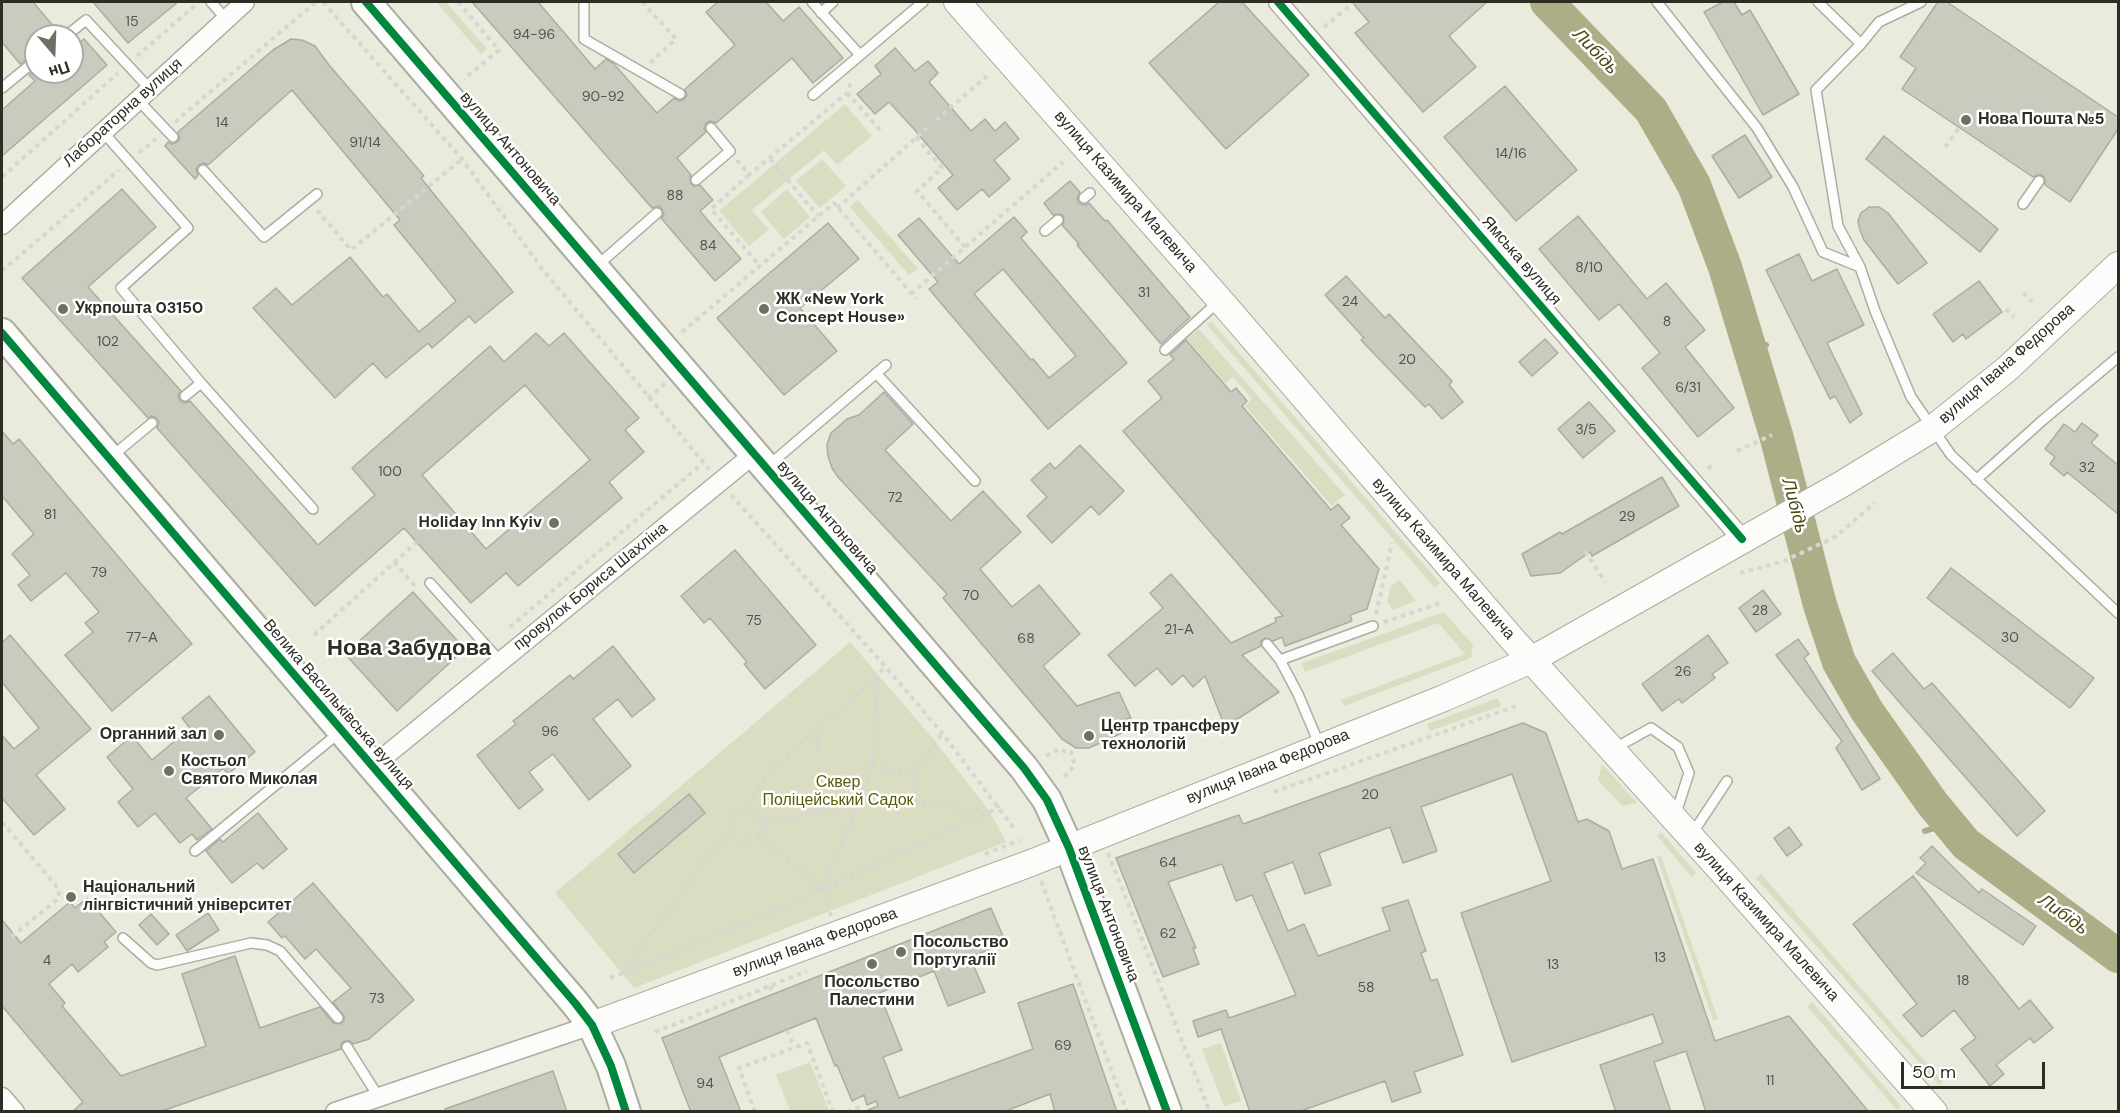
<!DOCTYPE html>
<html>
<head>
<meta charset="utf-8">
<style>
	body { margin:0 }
	#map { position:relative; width:2120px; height:1113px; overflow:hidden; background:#eaebdc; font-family:"DM Sans",sans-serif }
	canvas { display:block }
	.frame { position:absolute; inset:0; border:3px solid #2d2d24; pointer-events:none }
	.north { position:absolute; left:24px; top:24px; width:60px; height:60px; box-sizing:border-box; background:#fff; border:2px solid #ababa7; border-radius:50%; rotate:161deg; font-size:16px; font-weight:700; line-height:24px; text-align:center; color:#2d2d24 }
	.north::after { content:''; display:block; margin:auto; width:21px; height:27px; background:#6f7064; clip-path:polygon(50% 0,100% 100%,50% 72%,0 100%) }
	.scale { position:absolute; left:1901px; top:1062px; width:144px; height:27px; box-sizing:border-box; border:3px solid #2d2d24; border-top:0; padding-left:8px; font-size:18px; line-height:21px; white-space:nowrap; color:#2d2d24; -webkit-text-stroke:4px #fff; paint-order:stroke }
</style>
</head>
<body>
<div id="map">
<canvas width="2120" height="1113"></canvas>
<div class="frame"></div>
<div class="north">Пн</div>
<div class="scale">50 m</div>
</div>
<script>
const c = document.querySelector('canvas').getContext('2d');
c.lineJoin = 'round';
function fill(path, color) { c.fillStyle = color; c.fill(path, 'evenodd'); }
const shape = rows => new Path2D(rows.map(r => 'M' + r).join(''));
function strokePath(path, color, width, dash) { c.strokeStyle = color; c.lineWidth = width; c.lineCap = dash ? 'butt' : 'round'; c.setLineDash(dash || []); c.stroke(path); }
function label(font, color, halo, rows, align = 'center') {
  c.font = font + ' "DM Sans",sans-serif'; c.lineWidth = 5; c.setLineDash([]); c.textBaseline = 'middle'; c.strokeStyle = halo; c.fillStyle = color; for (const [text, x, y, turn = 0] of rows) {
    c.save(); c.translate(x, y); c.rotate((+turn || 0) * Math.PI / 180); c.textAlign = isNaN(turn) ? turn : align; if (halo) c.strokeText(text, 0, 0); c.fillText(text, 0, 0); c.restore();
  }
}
const green = shape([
	[436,2,446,2,487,49,481,54],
	[845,104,872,136,837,165,824,150,752,210,769,230,749,246,719,211],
	[822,159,846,186,820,208,796,181],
	[787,189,810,217,784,239,761,212],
	[858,200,918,269,909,275,850,207],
	[1211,321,1440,583,1435,588,1207,325],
	[1199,329,1345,495,1332,506,1245,406,1252,399,1233,377,1225,383,1187,339],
	[1400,580,1416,601,1393,610,1387,602,1391,586],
	[1444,612,1473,645,1471,658,1344,706,1341,700,1465,654,1438,623,1305,672,1302,663],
	[850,642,935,741,990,812,1006,842,634,988,555,893],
	[1498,698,1501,706,1430,731,1427,724],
	[1602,764,1637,803,1622,806,1598,780],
	[1661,832,1696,873,1692,877,1657,836],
	[1661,856,1718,1019,1713,1020,1657,857],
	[1761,874,1943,1082,1939,1085,1756,878],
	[1812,1002,1901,1106,1897,1110,1807,1006],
	[1221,1043,1241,1101,1224,1106,1202,1049],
	[810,1062,829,1111,790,1111,776,1075]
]);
const stream = shape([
	[1752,357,1766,345],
	[1925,831,1948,824]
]);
const river = shape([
	[1547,2,1651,110,1694,185,1725,267,1776,435,1820,605,1839,662,1867,711,1932,803,1966,844,2118,956]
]);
const building = shape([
	[2,2,33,2,60,34,59,36,36,36,36,53,20,64,2,42,2,2],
	[93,2,178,2,128,43,93,2],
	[472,2,538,2,595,69,606,59,613,63,657,113,674,98,679,101,684,99,687,95,685,89,735,45,706,12,718,2,766,2,783,21,799,7,843,58,813,83,792,58,716,123,710,121,706,123,704,129,706,132,677,158,691,175,690,178,691,184,694,186,700,185,713,200,700,211,741,259,715,281,661,218,664,215,662,209,659,206,652,208,472,2],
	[1219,2,1242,2,1309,75,1226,149,1149,63,1219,2],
	[1352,2,1487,2,1449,36,1476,67,1423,112,1355,33,1369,22,1352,2],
	[1723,2,1734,2,1742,15,1750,10,1799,94,1763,115,1704,12,1723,2],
	[1938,2,1947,2,2118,117,2118,129,2070,202,2045,185,2045,179,2042,175,2037,175,2033,177,1902,89,1916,68,1900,57,1938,2],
	[84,39,107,65,2,156,2,110,35,81,29,75,36,69,36,72,72,72,72,49,84,39],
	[291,39,302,40,315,46,329,65,424,176,421,178,513,292,475,323,469,316,432,348,428,343,386,378,373,363,335,398,253,308,276,288,292,305,350,257,383,297,387,294,419,332,456,301,394,225,400,220,292,90,208,165,204,163,199,165,196,169,198,175,195,179,165,146,168,142,172,144,177,142,180,138,178,132,273,50,291,39],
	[895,48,915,71,928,61,938,73,929,82,971,131,985,119,995,131,1005,122,1019,139,994,160,1010,179,989,197,982,189,957,210,938,188,953,175,913,128,889,102,875,114,857,94,881,74,875,66,895,48],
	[1505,86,1577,170,1516,221,1444,137,1505,86],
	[1745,135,1772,177,1739,198,1712,156,1745,135],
	[1884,136,1998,229,1980,252,1866,159,1884,136],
	[1070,181,1080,192,1077,199,1079,203,1085,205,1089,203,1105,221,1107,220,1190,317,1161,344,1077,245,1079,244,1062,225,1064,222,1063,216,1060,214,1053,215,1044,203,1070,181],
	[122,189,156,227,88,287,181,391,178,396,180,401,185,403,190,401,318,545,375,495,352,468,490,346,504,362,536,333,549,346,564,333,639,418,625,430,644,452,609,482,622,498,518,586,506,573,471,603,404,528,315,606,157,428,159,422,157,418,151,416,148,418,22,278,122,189],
	[525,385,590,460,486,549,422,475,525,385],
	[1869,207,1879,207,1888,213,1927,263,1898,284,1864,240,1860,230,1858,221,1861,213,1869,207],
	[1578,216,1647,299,1666,283,1705,330,1685,347,1734,408,1698,437,1642,368,1660,353,1619,304,1599,320,1539,249,1578,216],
	[1014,217,1027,232,1021,238,1127,363,1048,429,929,289,938,282,898,235,919,218,959,264,1014,217],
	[1003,269,1076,356,1049,378,1033,359,1031,360,974,294,1003,269],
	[828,223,859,259,800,308,837,351,784,395,717,318,828,223],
	[1799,254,1812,281,1837,269,1864,325,1827,343,1862,414,1850,423,1835,396,1830,399,1766,270,1799,254],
	[1346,276,1385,318,1389,314,1452,381,1449,385,1463,402,1442,419,1429,404,1425,407,1361,340,1364,338,1325,295,1346,276],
	[1979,281,2002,312,1966,339,1963,334,1953,342,1933,314,1979,281],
	[1545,339,1558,353,1532,376,1519,362,1545,339],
	[1186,340,1231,392,1236,388,1247,401,1242,406,1331,510,1338,504,1350,518,1341,525,1379,569,1367,609,1350,615,1352,621,1285,646,1282,637,1273,641,1265,638,1261,641,1261,646,1242,655,1279,692,1225,727,1205,676,1193,687,1183,675,1172,685,1157,668,1135,686,1108,655,1163,608,1150,593,1171,574,1231,643,1276,622,1275,618,1283,616,1123,431,1162,398,1148,381,1174,359,1170,355,1186,340],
	[884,392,913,424,885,450,951,521,983,491,1021,532,980,569,1012,607,1039,585,1080,634,1043,666,1077,706,1119,692,1131,718,1122,720,1126,731,1089,748,1076,748,1062,739,943,598,947,594,838,477,832,468,828,456,827,445,831,433,847,419,859,415,884,392],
	[1589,402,1615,431,1583,458,1558,429,1589,402],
	[2082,423,2098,435,2091,443,2118,465,2118,514,2067,472,2064,476,2050,464,2055,457,2045,449,2064,424,2075,432,2082,423],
	[2,431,13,444,19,439,192,644,112,711,65,655,93,632,85,623,99,612,66,573,31,601,18,585,30,575,12,554,34,534,2,496,2,431],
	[1080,445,1124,491,1099,515,1091,506,1052,543,1027,516,1047,497,1031,480,1050,463,1055,469,1080,445],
	[1662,477,1679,506,1592,556,1590,552,1560,573,1531,576,1522,554,1560,532,1562,534,1662,477],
	[735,550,816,645,765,689,744,664,747,662,710,618,704,623,681,596,735,550],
	[1951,568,2094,678,2070,708,1927,598,1951,568],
	[1763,590,1781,614,1756,632,1739,608,1763,590],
	[413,592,465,649,397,711,345,654,413,592],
	[10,635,91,729,36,775,65,809,34,835,2,798,2,735,14,749,39,728,2,682,2,643,10,635],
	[1708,635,1728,663,1712,674,1715,678,1682,703,1679,699,1662,711,1642,684,1708,635],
	[1798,639,1809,654,1804,658,1880,779,1862,790,1836,748,1842,741,1776,655,1798,639],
	[613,646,655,699,632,717,618,699,593,719,631,766,589,800,553,754,529,772,543,790,519,809,477,755,516,724,513,721,570,675,573,679,613,646],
	[1893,653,1924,689,1932,683,2045,811,2017,836,1872,671,1893,653],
	[209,696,255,752,228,774,223,768,186,798,212,829,197,840,192,834,180,843,155,813,138,827,118,802,133,789,107,757,132,736,152,760,190,728,182,718,209,696],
	[1523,723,1546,733,1578,822,1587,819,1609,831,1622,869,1653,859,1715,1041,1789,1016,1869,1112,1706,1112,1686,1051,1654,1062,1671,1112,1616,1112,1600,1065,1663,1043,1653,1014,1512,1062,1461,913,1551,881,1512,774,1421,807,1437,851,1403,863,1390,827,1319,853,1331,885,1305,894,1293,862,1264,873,1288,931,1304,924,1318,956,1390,930,1382,908,1408,900,1426,951,1421,953,1431,981,1437,979,1463,1055,1414,1072,1421,1092,1392,1102,1385,1081,1298,1112,1250,1112,1221,1029,1198,1037,1193,1021,1226,1010,1229,1018,1296,995,1252,895,1236,901,1222,864,1168,882,1196,948,1193,948,1199,964,1163,977,1116,858,1239,815,1243,824,1523,723],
	[689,794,705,813,634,873,618,854,689,794],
	[258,813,287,849,263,869,257,863,232,883,206,851,220,839,223,842,258,813],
	[1789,827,1802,845,1787,856,1774,838,1789,827],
	[1932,846,1979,893,1982,889,2036,926,2023,945,1916,873,1926,863,1920,858,1932,846],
	[1913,876,2019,1009,2030,1000,2053,1028,2034,1043,2030,1038,1996,1065,2004,1074,1990,1086,1961,1049,1976,1038,1954,1010,1922,1037,1903,1015,1917,1004,1853,924,1913,876],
	[313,883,414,1000,369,1039,353,1044,350,1041,344,1041,341,1044,341,1049,159,1112,72,1112,83,1102,2,1006,2,920,21,943,70,902,75,908,87,898,116,932,104,942,108,947,78,972,72,964,49,984,65,1003,62,1006,121,1076,206,1046,182,974,235,956,260,1028,320,1007,333,1023,340,1024,344,1021,344,1016,333,1002,351,988,316,949,305,959,285,936,282,938,268,922,313,883],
	[991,908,1006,943,970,957,985,992,948,1006,934,971,879,993,902,1050,883,1057,899,1098,1033,1049,1018,1003,1073,984,1117,1112,1055,1112,1050,1094,1003,1112,869,1112,868,1110,878,1106,876,1101,867,1105,864,1095,852,1101,837,1065,835,1066,816,1018,719,1057,741,1112,691,1112,662,1038,991,908],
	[208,913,219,930,187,951,176,935,208,913],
	[151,914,169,934,157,945,139,925,151,914],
	[553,1071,567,1112,446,1112,445,1109,553,1071]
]);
const path = shape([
	[323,2,462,159,543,270,709,469],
	[458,2,499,50,464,79],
	[642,2,676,39,650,63],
	[1324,27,1353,3],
	[137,56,199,2],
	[847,93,883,133],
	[936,120,987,76],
	[175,122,316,2],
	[916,137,942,168,917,191,965,247],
	[1945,147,1959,128],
	[139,153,156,139],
	[770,159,818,216],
	[737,160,749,175,847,93,851,81],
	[749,175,711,209,760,266],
	[2,177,118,73],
	[837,208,927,128],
	[317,210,351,250,462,159],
	[2,271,119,170],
	[2023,293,2032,302],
	[911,294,1063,162],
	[2006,309,2014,317],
	[682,332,834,203,916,299],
	[648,398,666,383],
	[1737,451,1772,435],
	[1708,469,1713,464],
	[731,495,885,666,942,733,1016,831],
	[1585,551,1605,582],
	[394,562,417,588],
	[1740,573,1784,561,1835,537,1875,503],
	[1376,614,1392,543],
	[1384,622,1443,602],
	[510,627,703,463],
	[314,635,417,542],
	[817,729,818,753],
	[1046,756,1059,749,1071,754],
	[872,765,913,776],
	[1064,777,1075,765,1071,754,1074,747],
	[1274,792,1519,705],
	[916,803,913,776,942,733],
	[822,804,822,811],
	[743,809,754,811,761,819,762,824,758,836,745,842,735,838,729,829,730,818,734,814,743,809,775,766,879,675,885,666],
	[2,822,58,888,59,893,58,899,10,938],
	[762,824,859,803,916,803,989,812],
	[758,836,823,889,831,916],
	[1108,853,1210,1112],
	[985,854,1020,840],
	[1041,881,1127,1112],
	[823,889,859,803,872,765,878,676],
	[622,973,729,829],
	[610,978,639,968,823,889,990,812,999,806],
	[770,986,773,994],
	[787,1030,794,1047],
	[655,1032,807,971],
	[755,1112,739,1068,807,1043,833,1112],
	[847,1112,860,1107,861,1112]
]);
const service = shape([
	[211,2,226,19],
	[584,2,584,39,680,94],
	[812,2,860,55],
	[1657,2,1757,128,1793,187,1823,252,1860,267],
	[1818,2,1861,44],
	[1921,2,1879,22,1861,44,1816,90,1838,226,1860,267,1875,311,1911,397,1951,455,2118,613],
	[821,13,833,2],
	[66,36,86,20,150,89],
	[2,88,36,60],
	[813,95,923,2],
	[138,100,173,137],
	[103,132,188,228,121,288,201,383,313,509],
	[203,170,264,237,317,194],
	[696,180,730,151,711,128],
	[1084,198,1090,193],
	[2023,204,2039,181],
	[1045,231,1058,220],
	[598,265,657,213],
	[1165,350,1218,302],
	[876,373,975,481],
	[185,396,201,383],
	[111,457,152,423],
	[768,466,886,365],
	[1976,480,2043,420,2118,357],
	[430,583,500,661],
	[1267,644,1280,660,1298,694,1320,746],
	[1280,660,1373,626],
	[1615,748,1651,728,1678,747,1689,773,1675,816],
	[1692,834,1727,781],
	[195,851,340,732],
	[123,938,151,963,157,965,251,943,267,945,280,951,338,1018],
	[347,1047,378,1096]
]);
const minor = shape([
	[1278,2,1742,539],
	[2,225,245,2],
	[373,766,754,454],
	[2,1097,15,1112],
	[335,1112,592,1025]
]);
const secondary = shape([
	[957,2,1220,300,1513,640,1728,878,1934,1112],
	[592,1025,1031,863,1444,698,1531,660,1842,484,1932,429,2007,369,2118,265]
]);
const primary = shape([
	[366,2,1024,768,1047,800,1069,848,1167,1112],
	[2,333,575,1003,592,1025,611,1066,626,1112]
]);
const cycleway = shape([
	[366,2,1024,768,1047,800,1069,848,1167,1112],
	[1278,2,1742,539],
	[2,333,575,1003,592,1025,611,1066,626,1112]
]);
const markers = [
	[1966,120,6,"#6f7064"],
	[63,309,6,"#6f7064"],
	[764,309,6,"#6f7064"],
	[554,523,6,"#6f7064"],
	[219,735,6,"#6f7064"],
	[1089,736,6,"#6f7064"],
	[169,771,6,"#6f7064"],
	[71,897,6,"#6f7064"],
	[901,952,6,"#6f7064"],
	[872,964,6,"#6f7064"]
];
const numberNames = [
	["15",132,22],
	["94-96",534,35],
	["90-92",603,97],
	["14",222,123],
	["91/14",365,143],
	["14/16",1511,154],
	["88",675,196],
	["84",708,246],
	["8/10",1589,268],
	["31",1144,293],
	["24",1350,302],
	["8",1667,322],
	["102",108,342],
	["20",1407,360],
	["6/31",1688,388],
	["3/5",1586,430],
	["32",2087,468],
	["100",390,472],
	["72",895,498],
	["81",50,515],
	["29",1627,517],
	["79",99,573],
	["70",971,596],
	["28",1760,611],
	["75",754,621],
	["21-А",1179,630],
	["77-А",142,638],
	["30",2010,638],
	["68",1026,639],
	["26",1683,672],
	["96",550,732],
	["20",1370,795],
	["64",1168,863],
	["62",1168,934],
	["13",1660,958],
	["4",47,961],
	["13",1553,965],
	["18",1963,981],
	["58",1366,988],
	["73",377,999],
	["69",1063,1046],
	["11",1770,1081],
	["94",705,1084]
];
const streetNames = [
	["Лабораторна вулиця",123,113,-42],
	["вулиця Антоновича",510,149,49],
	["вулиця Казимира Малевича",1125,192,49],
	["Ямська вулиця",1521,261,49],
	["вулиця Івана Федорова",2007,364,-41],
	["вулиця Антоновича",827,518,49],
	["вулиця Казимира Малевича",1443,559,49],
	["провулок Бориса Шахліна",591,587,-39],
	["Велика Васильківська вулиця",338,705,49],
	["вулиця Івана Федорова",1268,767,-22],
	["вулиця Антоновича",1108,914,69],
	["вулиця Казимира Малевича",1766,922,48],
	["вулиця Івана Федорова",815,943,-20]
];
const poiNames = [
	["Нова Пошта №5",1978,120],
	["ЖК «New York",776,300],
	["Concept House»",776,318],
	["Укрпошта 03150",75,309],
	["Holiday Inn Kyiv",542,523,"right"],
	["Центр трансферу",1101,727],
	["технологій",1101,745],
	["Органний зал",207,735,"right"],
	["Костьол",181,762],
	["Святого Миколая",181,780],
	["Національний",83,888],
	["лінгвістичний університет",83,906],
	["Посольство",913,943],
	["Португалії",913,961],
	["Посольство",872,983,"center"],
	["Палестини",872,1001,"center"]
];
const parkNames = [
	["Сквер",838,783],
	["Поліцейський Садок",838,801]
];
const waterNames = [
	["Либідь",1595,52,46],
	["Либідь",1794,506,75],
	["Либідь",2063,915,36]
];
const districtNames = [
	["Нова Забудова",409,649]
];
fill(green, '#dbddc3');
strokePath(stream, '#acae87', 6);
strokePath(river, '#acae87', 34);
fill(building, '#cacbbf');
strokePath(building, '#acada1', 1.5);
strokePath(service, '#acada2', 12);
strokePath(minor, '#acada2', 21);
strokePath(secondary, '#acada2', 28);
strokePath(primary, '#acada2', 32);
strokePath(path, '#d6d6d2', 4, [4.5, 4.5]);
strokePath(service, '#fcfcfa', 9);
strokePath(minor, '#fcfcfa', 18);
strokePath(secondary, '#fcfcfa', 26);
strokePath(primary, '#fcfcfa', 28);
strokePath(cycleway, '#00873e', 8);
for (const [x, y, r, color] of markers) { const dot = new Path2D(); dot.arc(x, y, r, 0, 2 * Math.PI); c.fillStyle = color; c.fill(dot); strokePath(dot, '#fff', 2); }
label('14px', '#54544b', null, numberNames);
label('16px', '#2d2d24', '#fff', streetNames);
label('bold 16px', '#2d2d24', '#fff', poiNames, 'left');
label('16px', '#5a5b06', '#fff', parkNames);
label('italic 18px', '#4b4b11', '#fff', waterNames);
label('bold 22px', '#2d2d24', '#fff', districtNames);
</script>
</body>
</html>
